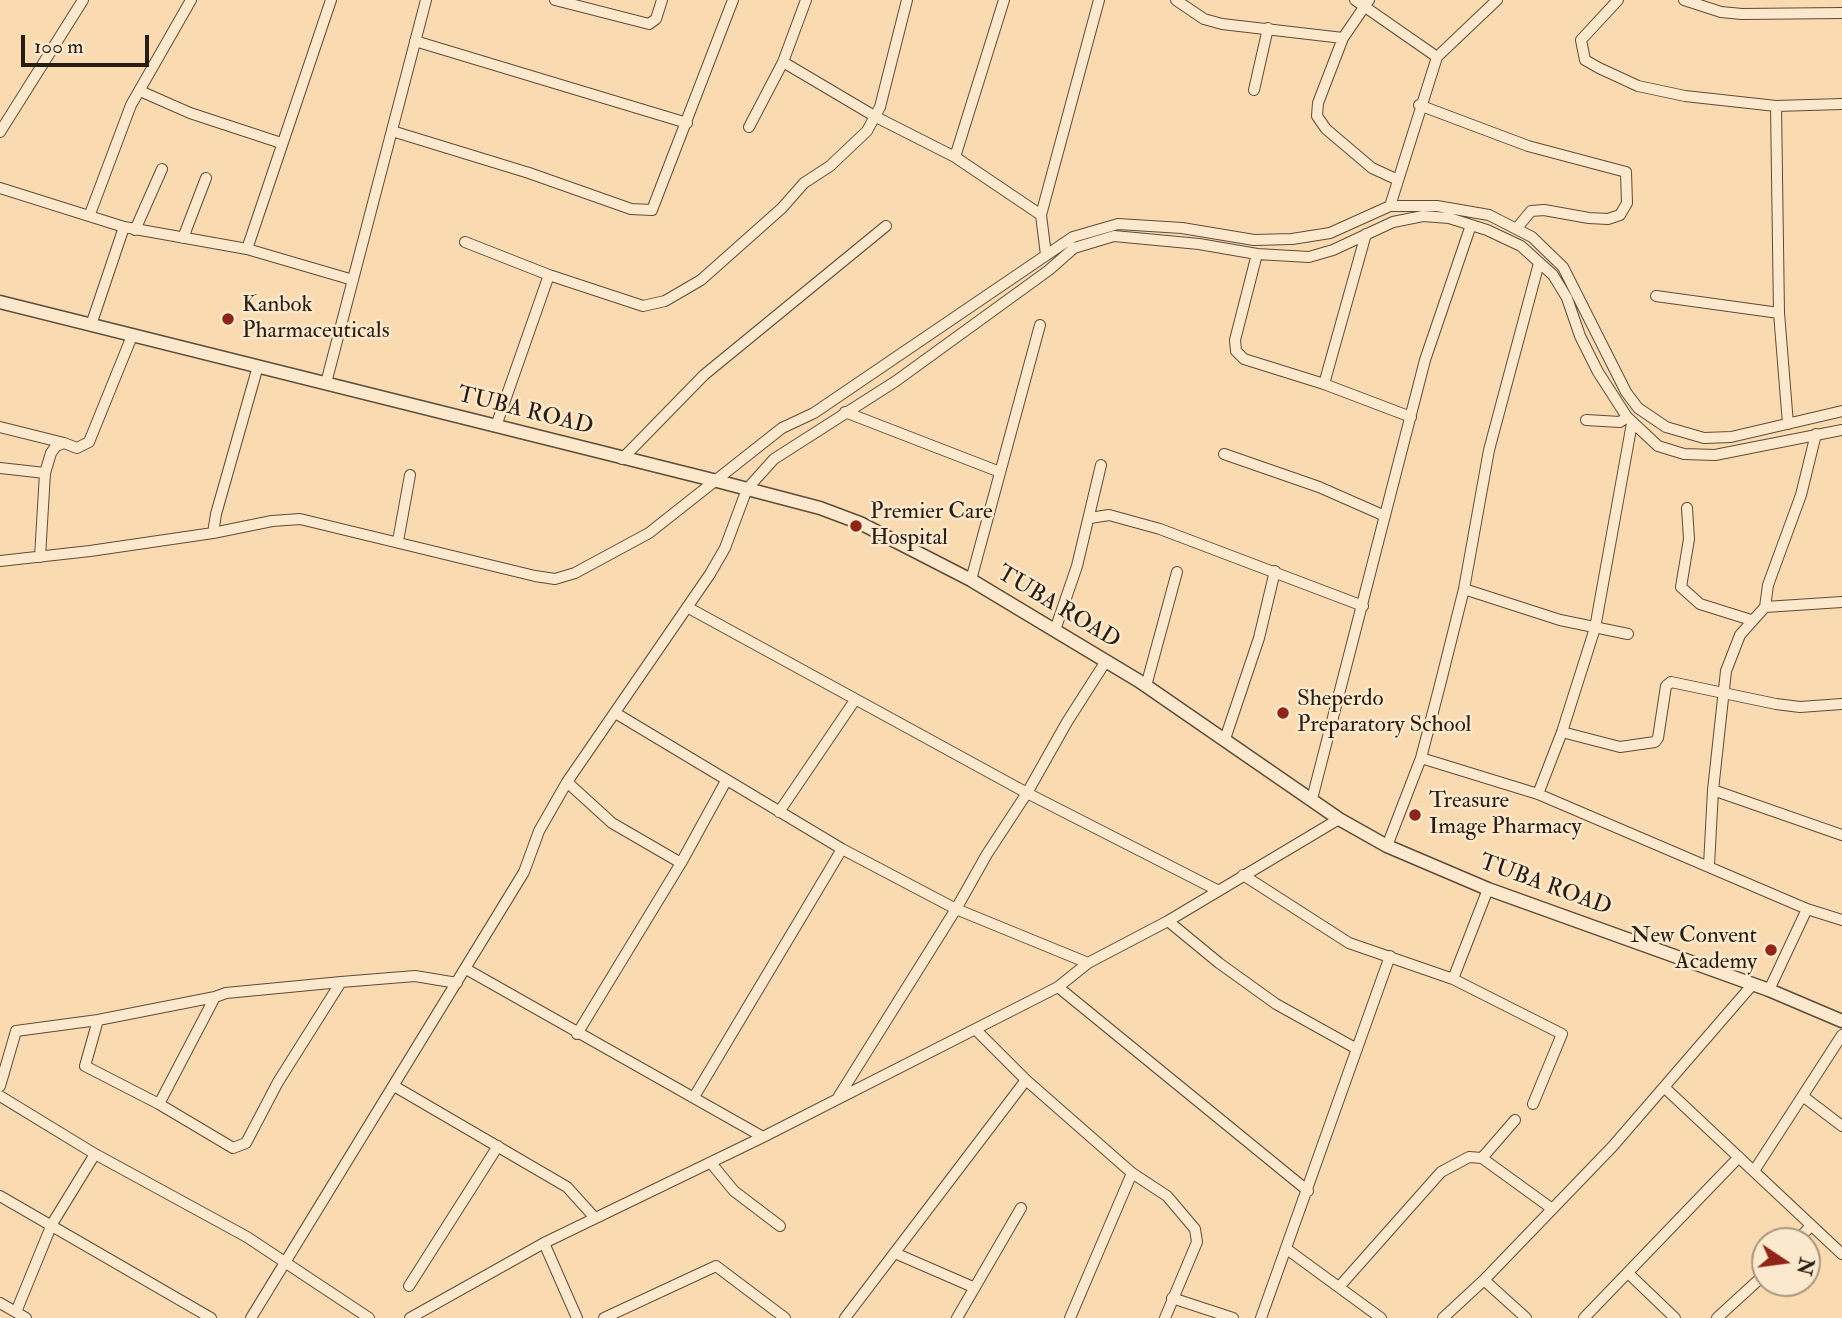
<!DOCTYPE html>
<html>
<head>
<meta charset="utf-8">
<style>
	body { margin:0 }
	#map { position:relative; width:1842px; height:1318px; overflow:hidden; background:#fadbb1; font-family:"IM FELL Double Pica",serif }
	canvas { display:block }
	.north { position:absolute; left:1751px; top:1227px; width:70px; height:70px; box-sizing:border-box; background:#fce8cc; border:2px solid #a79782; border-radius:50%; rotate:103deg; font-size:19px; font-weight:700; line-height:28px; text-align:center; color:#281d13 }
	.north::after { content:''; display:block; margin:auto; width:24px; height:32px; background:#8f2418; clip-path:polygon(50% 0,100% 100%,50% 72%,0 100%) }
	.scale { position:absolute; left:21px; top:35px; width:128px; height:32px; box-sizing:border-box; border:4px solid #281d13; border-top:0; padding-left:9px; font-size:21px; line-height:24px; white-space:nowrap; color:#281d13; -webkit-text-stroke:5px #fce8cc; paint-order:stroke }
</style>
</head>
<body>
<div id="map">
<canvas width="1842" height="1318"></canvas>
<div class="north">N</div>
<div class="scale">100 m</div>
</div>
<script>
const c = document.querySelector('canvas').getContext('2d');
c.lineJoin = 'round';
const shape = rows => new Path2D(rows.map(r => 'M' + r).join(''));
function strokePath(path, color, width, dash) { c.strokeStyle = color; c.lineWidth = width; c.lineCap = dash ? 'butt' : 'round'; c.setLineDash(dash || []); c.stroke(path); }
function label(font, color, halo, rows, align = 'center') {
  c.font = font + ' "IM FELL Double Pica",serif'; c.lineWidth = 5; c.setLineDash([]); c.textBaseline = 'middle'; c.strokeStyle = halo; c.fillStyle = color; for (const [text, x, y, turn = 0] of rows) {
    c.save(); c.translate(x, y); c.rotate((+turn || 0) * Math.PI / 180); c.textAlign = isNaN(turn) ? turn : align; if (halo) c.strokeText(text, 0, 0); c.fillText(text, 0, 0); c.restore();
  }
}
const minor = shape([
	[555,0,649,24,656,19,662,0],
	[1176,0,1204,19,1222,24,1343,38],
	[1355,0,1437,57],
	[1369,0,1343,38,1318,103,1317,116,1326,129,1372,168,1398,180],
	[1618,0,1581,40,1585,60,1599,68,1638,86,1685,96,1776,106,1842,104],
	[1684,0,1721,12,1742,14,1842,13],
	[415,41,687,123],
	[783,62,876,117,955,157,1041,215],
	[1254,90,1268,28],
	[140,91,190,113,281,143],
	[1419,105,1528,146,1626,172,1627,203,1620,215,1608,219,1589,218,1544,210,1531,211,1517,228],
	[1776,106,1779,313,1788,424],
	[749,127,783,62,806,0],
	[392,131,529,173,631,209,652,210,733,0],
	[0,132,83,0],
	[955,157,1004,0],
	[0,188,124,227,247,249,353,280],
	[1390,206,1437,57,1497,0],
	[90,214,131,105,191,0],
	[135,230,162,169],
	[183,238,206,178],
	[465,242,549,275],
	[247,249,331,0],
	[1257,254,1235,340,1236,351,1244,359,1324,384,1411,417],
	[1046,255,1041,215,1099,0],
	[1656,296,1779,313],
	[91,325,124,227],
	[326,383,426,0],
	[1324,384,1366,234],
	[845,412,1000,472],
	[1586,420,1620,422,1627,417],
	[496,426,549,275,643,306,665,301,701,280,782,208,804,183,830,166,867,131,880,107,907,0],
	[0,427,64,443],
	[1224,454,1319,487,1385,516],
	[622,459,704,375,886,226],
	[0,468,45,473],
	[1687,508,1689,539,1681,587,1700,604,1751,620],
	[1090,518,1109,515,1160,529,1363,606],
	[213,533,216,514,258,366],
	[398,541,410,475],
	[40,557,45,473,51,453,56,446,64,443,77,448,89,442,132,336],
	[0,561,90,551,213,533,272,521,300,519,535,576,555,579,575,573,649,533,782,428,814,413,1073,237,1118,224,1182,228,1254,240,1292,239,1330,233,1390,206,1437,206,1489,215,1532,237,1563,267,1626,392,1638,408,1666,427,1704,438,1731,437,1842,411],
	[971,580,1040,325],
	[1464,589,1560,620,1628,634],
	[687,607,1027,793,1217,890],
	[1765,607,1842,602],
	[1055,630,1077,566,1101,465],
	[1146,686,1177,572],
	[617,714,842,849,956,909,1088,963],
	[1562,732,1620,747,1655,742,1658,738,1666,686,1671,682,1776,704,1800,707,1842,704],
	[1225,739,1259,638,1275,571],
	[1421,758,1538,794,1807,909,1842,920],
	[567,782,612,823,681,863],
	[1713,790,1842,835],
	[1538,794,1562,732,1595,628,1632,423],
	[1312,799,1425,360,1471,225],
	[779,812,855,700],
	[1387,846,1421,758,1440,685,1464,589,1489,450,1539,263],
	[1709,865,1713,790,1726,671,1740,635,1765,607,1768,585,1801,495,1816,434],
	[1243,875,1349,943,1453,979,1562,1034,1533,1104],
	[1168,921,1219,963,1276,1004,1357,1049],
	[466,969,763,1137],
	[1453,979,1488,889],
	[1058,987,1308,1191],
	[1769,990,1807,909],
	[98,1020,85,1066,159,1104,233,1148,246,1143,278,1082,341,982,415,976,457,983],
	[976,1030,1026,1080,1132,1173,1167,1196,1195,1229,1197,1242,1165,1318],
	[577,1034,681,863,726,781],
	[0,1086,16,1031,98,1020,215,997],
	[394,1086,567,1187,595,1218],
	[1665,1088,1842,1254],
	[0,1096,95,1154,247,1237,369,1318],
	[839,1096,956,909,987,854,1027,793,1067,722,1106,661],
	[694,1097,842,849],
	[1804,1097,1842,1126],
	[159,1104,215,997,226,993,341,982],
	[1482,1158,1515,1120],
	[711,1163,734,1191,780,1226],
	[1754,1171,1842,1035],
	[0,1196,211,1318],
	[1796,1241,1811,1226],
	[544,1243,577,1318],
	[1288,1250,1381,1318],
	[897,1254,973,1287],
	[1628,1273,1675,1318],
	[1484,1280,1526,1318],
	[409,1286,498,1146],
	[1339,1287,1441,1172,1469,1157,1482,1158,1551,1208],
	[1172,1298,1233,1318],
	[0,1303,26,1318],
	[16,1312,52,1224,95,1154],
	[251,1318,524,872,539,831,567,782,710,574,725,548,747,489,774,459,896,381,1049,270,1074,248,1114,236,1199,244,1257,254,1309,257,1333,250,1393,222,1423,216,1449,218,1487,230,1521,246,1553,275,1567,298,1580,336,1598,372,1627,417,1658,446,1684,454,1715,455,1842,430],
	[410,1318,544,1243,763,1137,1058,987,1088,963,1168,921,1339,819],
	[604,1318,716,1266,785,1318],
	[845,1318,1026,1080],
	[957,1318,1021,1208],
	[1070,1318,1132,1173],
	[1261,1318,1390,956],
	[1443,1318,1484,1280,1613,1146,1753,984],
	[1584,1318,1739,1157],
	[1717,1318,1765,1274]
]);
const tertiary = shape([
	[0,302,717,481,820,508,860,523,971,580,1139,681,1339,819,1387,846,1488,889,1769,990,1842,1021]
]);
const markers = [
	[228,319,7,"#8f2418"],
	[856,526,7,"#8f2418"],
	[1283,713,7,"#8f2418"],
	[1415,815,7,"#8f2418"],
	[1771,950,7,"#8f2418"]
];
const poiNames = [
	["Kanbok",242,306],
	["Pharmaceuticals",242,332],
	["Premier Care",870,513],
	["Hospital",870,539],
	["Sheperdo",1297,700],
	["Preparatory School",1297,726],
	["Treasure",1429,802],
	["Image Pharmacy",1429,828],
	["New Convent",1757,937,"right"],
	["Academy",1757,963,"right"]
];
const streetNames = [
	["TUBA ROAD",525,412,14],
	["TUBA ROAD",1058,608,31],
	["TUBA ROAD",1545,886,20]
];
strokePath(minor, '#5c4c3a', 12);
strokePath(tertiary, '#5c4c3a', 15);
strokePath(minor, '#fce8cc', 10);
strokePath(tertiary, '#fce8cc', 12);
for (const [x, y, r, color] of markers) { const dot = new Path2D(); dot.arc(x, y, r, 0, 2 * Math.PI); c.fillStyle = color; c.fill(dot); strokePath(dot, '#fce8cc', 2.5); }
label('23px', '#281d13', '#fce8cc', poiNames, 'left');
label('23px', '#281d13', '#fce8cc', streetNames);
</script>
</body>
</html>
